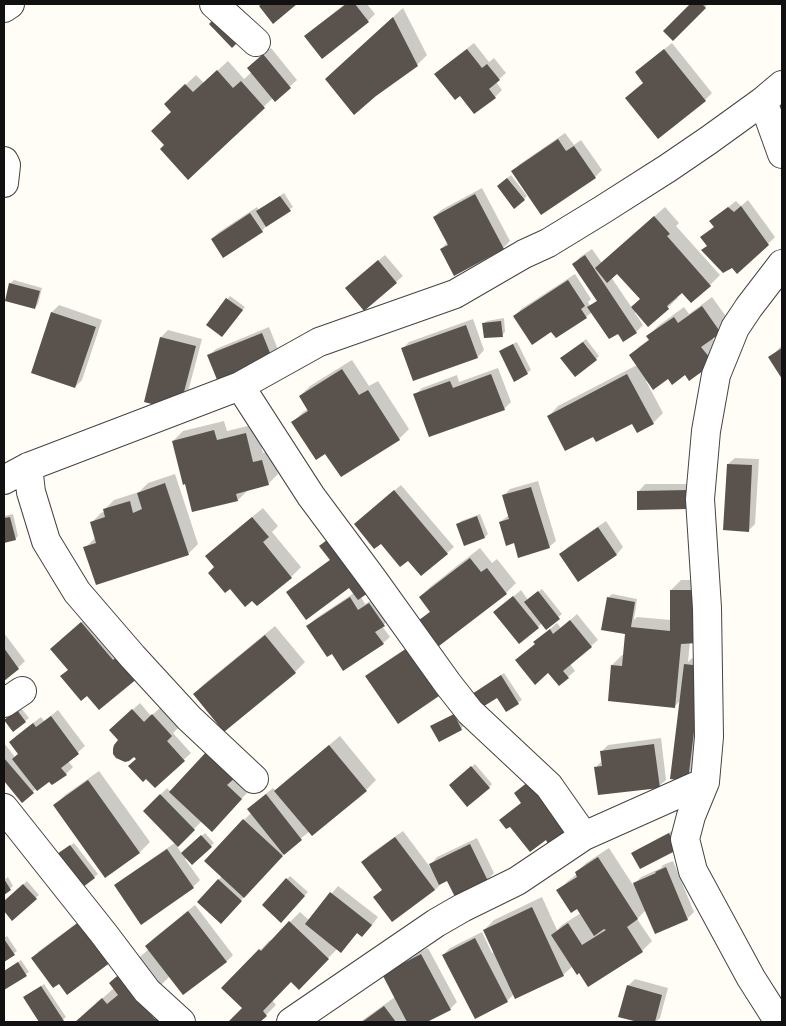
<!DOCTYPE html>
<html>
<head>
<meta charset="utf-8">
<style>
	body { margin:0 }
	#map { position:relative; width:786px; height:1026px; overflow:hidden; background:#fffdf5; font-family:Georgia,serif }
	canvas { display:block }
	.frame { position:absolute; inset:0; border:5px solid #111; pointer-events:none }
</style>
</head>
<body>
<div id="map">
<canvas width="786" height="1026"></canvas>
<div class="frame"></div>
</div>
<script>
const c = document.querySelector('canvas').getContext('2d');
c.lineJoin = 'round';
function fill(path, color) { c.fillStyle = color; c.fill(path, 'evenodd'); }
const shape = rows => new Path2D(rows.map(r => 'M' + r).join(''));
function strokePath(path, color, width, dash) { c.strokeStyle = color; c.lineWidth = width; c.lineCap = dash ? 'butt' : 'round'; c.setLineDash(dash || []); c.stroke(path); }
const shadow = shape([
	[345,4,367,4,375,14,368,21,322,57,312,30],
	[692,4,708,4,673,39,665,31],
	[403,8,427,55,417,65,336,69],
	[474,43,489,62,494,58,506,73,496,82,502,90,495,97,460,94,443,67],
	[672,43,712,93,705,100,658,138,644,82,643,66],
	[271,48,297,80,275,100,273,98,188,178,166,145,176,94,196,75,204,83,228,61,244,79,252,72,255,62],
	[565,133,574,145,581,140,602,170,595,177,513,171,520,164],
	[511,175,527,196,524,199,501,183],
	[482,188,510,241,503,248,441,249,448,242,434,217,441,210],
	[284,193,293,207,268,224,262,231,212,239,219,232,257,207,259,210],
	[748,200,775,237,768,244,708,245,702,237,715,226,718,215,736,201,741,206],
	[665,207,679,223,676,226,720,275,710,285,682,291,676,296,678,298,648,326,636,312,635,313,643,325,636,332,624,341,618,332,592,312,586,317,552,330,515,316,521,309,575,274,591,299,588,302,590,306,598,300,574,264,580,257,592,249,602,263],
	[617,272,641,299,632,308,611,277],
	[385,255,403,276,396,282,354,281],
	[14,280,42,288,38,304,35,308,10,284],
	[230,296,245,307,225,333,207,325],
	[712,297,730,322,712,338,723,352,685,374,646,381,663,413,653,423,632,422,593,435,548,417,558,406,637,365,630,356,640,346,650,339,648,336,658,326,684,307,689,314],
	[59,305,102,320,82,380,75,387,32,372,52,312],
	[504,318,505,332,502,335,483,324,487,321],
	[473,319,484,350,478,357,414,380,402,349,409,342],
	[269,327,283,362,209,355,216,349],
	[168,330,202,339,185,403,145,401,161,337],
	[586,339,599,356,596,359,565,355],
	[517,342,531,370,527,373,501,352,504,348],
	[782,345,782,377,770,358],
	[352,360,369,386,378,381,409,429,399,439,326,452,293,422,303,412,308,409,300,396,310,386],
	[498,368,511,402,504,409,415,395,422,388,457,375,459,382],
	[224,421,227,431,256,424,263,453,272,450,278,474,268,484,249,489,238,500,193,511,173,441,183,431],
	[735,458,759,459,755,524,748,531,728,464],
	[175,474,198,544,188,554,85,548,96,537,91,523,101,513,105,511,104,510,114,500,139,492,148,483],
	[538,481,556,541,549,547,515,542,500,522,509,515,503,496,510,489],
	[645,484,694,484,694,501,639,491],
	[401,485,454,547,447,553,408,559,362,518],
	[263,508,278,526,272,532,301,567,291,577,257,605,215,567,217,546],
	[13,514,18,536,15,539,4,542,4,516],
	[480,514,488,534,485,537,458,524,461,521],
	[606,521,623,547,617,554,579,580,561,554,568,547],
	[328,539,365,604,377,597,391,618,382,626,390,637,383,643,332,652,308,626,315,619,354,593,349,586,288,593,294,586,331,559,321,546],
	[480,548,492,563,497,559,516,583,506,593,420,621,430,611,420,597,430,587],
	[681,580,707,580,690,642,688,662,692,658,708,660,694,773,687,780,681,700,675,706,612,665,622,655,624,655,626,631,609,597,612,594,637,599,634,620,637,617,671,620,671,590],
	[542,589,562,614,546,628,542,623,538,627,502,606,521,590,528,600],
	[92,613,147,667,69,669,62,639],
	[577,614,598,640,570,664,575,671,568,677,549,672,535,642,557,623,561,628],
	[275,626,305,662,295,672,194,694,204,684],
	[4,633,25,661,18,668,4,679],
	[504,673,522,700,506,711,497,696,473,694],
	[140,703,151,716,160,708,178,728,173,733,191,753,155,787,137,759,120,740,118,723],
	[21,708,29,718,13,731,5,720],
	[58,710,85,746,68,761,73,767,66,774,53,784,50,780,36,789,22,801,4,779,4,743,15,757,19,753,10,742,17,735,41,717,44,721],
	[458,713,464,725,461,729,434,726],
	[340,736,376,780,366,790,310,831,288,849,221,922,199,902,222,876,244,820,252,812,256,802,273,788,276,791,286,781],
	[661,738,666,780,659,786,595,768,602,761,601,752,608,745],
	[475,764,492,784,489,787,454,782],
	[99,771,150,842,140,852,106,876,55,805,65,795],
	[233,777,248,792,212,830,202,821,177,846,182,854,205,833,214,843,192,864,187,858,185,859,200,880,193,887,116,886,123,879,176,842,145,811,167,788,171,792],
	[403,831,433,871,431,864,437,857,477,838,494,873,487,880,448,880,442,883,435,890,393,921,383,889,362,862,369,855],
	[672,831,680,845,633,853,636,850],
	[74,843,98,874,83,886,62,851],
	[609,848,633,885,641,877,661,868,663,865,673,861,694,912,687,919,646,910,637,919,652,941,642,951,579,971,573,966,563,975,514,994,507,1001,443,955,450,948,482,932,492,953,494,952,484,930,494,920,542,897,557,930,562,925,581,913,577,907,558,891,568,881,577,874,576,873,586,863],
	[290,876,308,892,281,921,264,905],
	[8,877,13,886,4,893,4,880],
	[27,881,39,895,12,919,4,909,4,903],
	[338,886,378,917,369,929,362,936,358,932,341,951,338,948,309,978,291,981,272,1000,276,1005,259,1022,230,1022,244,1008,223,988,270,940,271,941,300,912,309,920],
	[195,905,233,955,227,961,183,994,170,976,160,986,176,1022,76,1022,114,988,120,974,149,949,146,946,153,939],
	[88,915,59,982,33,958,39,951],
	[7,936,17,951,4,961,4,938],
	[428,948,457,1002,450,1009,425,1022,360,1022,395,997,390,967],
	[21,960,29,972,4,989,4,971],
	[635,979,668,988,660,1018,656,1022,643,1022,620,1016,628,986],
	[44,984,66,1017,60,1022,41,1022,24,998]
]);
const building = shape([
	[262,4,297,4,273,24,259,6],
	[346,4,355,4,369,22,322,59,304,36],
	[690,4,702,4,706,8,673,41,663,31],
	[217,16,240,40,232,48,209,24],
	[393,17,418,66,376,96,354,115,325,79],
	[467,49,482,68,487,64,500,80,489,89,496,98,474,114,460,96,455,100,434,74],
	[664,49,706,101,658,139,625,98,643,83,635,72],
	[263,54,291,88,275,102,247,68],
	[217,70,233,88,241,81,265,108,188,180,160,149,164,145,151,131,171,112,164,104,185,84,193,92],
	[558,139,566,151,574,146,596,178,541,215,511,171],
	[507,178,525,200,514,209,497,186],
	[475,194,504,249,454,276,440,249,448,245,433,217],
	[280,196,291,211,266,227,256,211],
	[741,206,769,245,737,274,732,268,723,273,701,250,707,246,700,237,714,227,709,221,728,207,734,212],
	[250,213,263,232,223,258,211,239],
	[654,216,670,234,667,236,711,286,691,303,682,293,667,306,669,309,648,327,631,307,640,299,617,274,607,283,595,268],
	[585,255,637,333,623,342,618,334,609,339,587,307,597,301,572,264],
	[378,260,397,283,364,311,345,288],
	[568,280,585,306,581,309,587,318,556,338,551,332,532,345,513,316],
	[9,283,40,291,35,309,5,301],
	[226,298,243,310,222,337,206,325],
	[702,306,721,333,701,347,714,363,689,381,685,375,672,385,668,379,653,390,629,355,649,340,646,336,674,317,678,323],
	[51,312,96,327,75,388,31,373],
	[501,321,503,337,484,338,482,323],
	[466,325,478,358,413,381,401,348],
	[262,333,277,370,222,392,207,355],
	[160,337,196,346,179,411,144,402],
	[583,342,597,360,575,377,560,358],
	[513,344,528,374,514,382,499,351],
	[782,348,782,379,768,357],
	[342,369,359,395,368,390,400,440,341,477,325,454,316,460,291,422,308,411,299,396],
	[491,374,505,410,429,437,413,394,450,381,453,388],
	[627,374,654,424,637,433,632,424,596,442,593,437,565,451,547,416],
	[214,430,217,440,246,433,253,462,262,460,269,485,236,494,238,501,192,512,185,484,183,485,172,441],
	[727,464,752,465,749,532,723,530],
	[165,483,189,555,96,585,83,547,96,543,90,522,105,517,103,509,130,501,133,513,142,509,137,493],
	[531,487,550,548,518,558,514,543,506,546,499,522,509,519,502,495],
	[394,490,448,554,421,576,408,561,400,567,381,544,374,549,354,524],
	[688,490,688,509,637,510,637,491],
	[477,516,485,538,464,546,456,524],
	[10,517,16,540,4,543,4,518],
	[252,517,269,537,263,542,292,578,257,606,252,601,245,607,230,589,225,593,208,573,214,567,205,556],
	[598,527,617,555,578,582,559,554],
	[335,534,375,588,358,600,349,588,306,620,286,592,330,560,319,546],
	[470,558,481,572,487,568,507,594,439,646,419,620,430,612,419,597],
	[670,590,698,590,698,643,681,644,675,708,608,701,611,665,622,666,625,634,601,630,607,597,635,602,631,627,670,631],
	[538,591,560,619,546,630,524,602],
	[513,596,539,628,519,644,493,612],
	[350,597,358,610,369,603,385,626,375,632,384,644,343,671,332,654,327,657,306,626],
	[570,620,592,647,563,671,569,678,559,686,548,673,535,685,515,660,535,644,533,642,550,629,553,634],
	[81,622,113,660,119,655,138,678,99,710,87,696,81,701,60,676,68,670,50,649],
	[265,635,296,673,224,732,193,694],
	[4,648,19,669,4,681],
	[407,648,439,696,398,724,365,676],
	[684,664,702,666,688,781,670,779],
	[501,675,519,704,506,712,497,698,481,708,472,694],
	[132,709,144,722,152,714,172,736,167,741,185,761,155,788,146,779,143,782,128,766,136,759,134,757,129,761,125,762,116,758,113,754,113,749,114,745,118,740,109,730],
	[17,710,26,722,13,732,4,720],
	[454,714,462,730,439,742,430,726],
	[51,716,79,754,61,768,67,775,52,785,49,782,37,791,12,759,18,754,9,742,33,723,36,727],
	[654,744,660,788,598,795,594,767,602,766,600,751],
	[329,745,367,791,312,836,274,791],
	[208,750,236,777,227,785,242,799,212,832,169,792],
	[4,758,34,793,22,803,4,781],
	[471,766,490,788,467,807,449,785],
	[533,778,571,828,548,844,546,840,530,852,510,827,506,829,499,820,521,803,514,793],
	[88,780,140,853,105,878,53,805],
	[160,794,195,830,178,847,143,811],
	[266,794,302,840,284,855,247,809],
	[243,819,283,856,244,898,204,861],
	[669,833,677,850,640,869,631,853],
	[201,835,212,847,192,865,181,853],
	[395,837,435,890,392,922,373,897,382,890,361,862],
	[470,844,488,881,455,897,447,881,439,885,429,864],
	[70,845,95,878,83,887,57,854],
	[167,849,194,888,141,925,114,885],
	[598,857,638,919,627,927,643,952,588,987,579,973,577,975,551,935,568,923,582,945,606,930,604,929,594,936,577,909,571,913,556,890,577,877,575,872],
	[666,867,688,920,655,934,633,883,656,873,655,872],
	[286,878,305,896,281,923,262,905],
	[4,879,11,890,4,895],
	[218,879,242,901,221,924,197,902],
	[23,884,37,899,12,921,4,911,4,901],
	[330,892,372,925,362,937,357,933,341,953,305,924],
	[532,907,564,976,515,999,483,930],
	[188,911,227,962,183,995,145,946],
	[80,921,111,962,67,995,59,984,53,988,31,958],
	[289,921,329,959,299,990,291,982,263,1011,267,1016,260,1022,228,1022,242,1008,221,988,259,949,261,951],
	[475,938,508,1002,475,1019,442,955],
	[4,939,15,955,4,962],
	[421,954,451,1010,427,1022,407,1022,382,974],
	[137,959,141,1003,155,1019,164,1012,173,1022,75,1022,102,998,107,1004,118,995,109,983],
	[18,962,27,976,4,990,4,971],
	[627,985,662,995,655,1022,638,1022,618,1017],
	[41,986,64,1021,62,1022,39,1022,23,997],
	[384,1006,396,1022,362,1022]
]);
const minor = shape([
	[214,4,256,42],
	[4,8,10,4],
	[763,101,782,154],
	[4,161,6,165,4,183],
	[240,386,311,496,372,578,448,684,470,712,549,786,584,836],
	[28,467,31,492,46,541,77,592,133,657,189,718,254,779],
	[4,480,28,467,240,386,319,342,455,294,524,254,548,243,602,210,668,168,709,140,763,101,782,85],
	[4,703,22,691],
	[4,808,104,934,147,991,181,1022],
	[291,1022,436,923,462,908,517,881,584,836,705,782],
	[779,1022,751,978,693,871,685,839,691,816,705,782,709,737,707,608,700,499,706,431,716,375,735,328,749,307,782,264]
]);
fill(shadow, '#0003');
fill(building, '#5a524d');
strokePath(minor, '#444', 30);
strokePath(minor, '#fff', 28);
</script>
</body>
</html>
